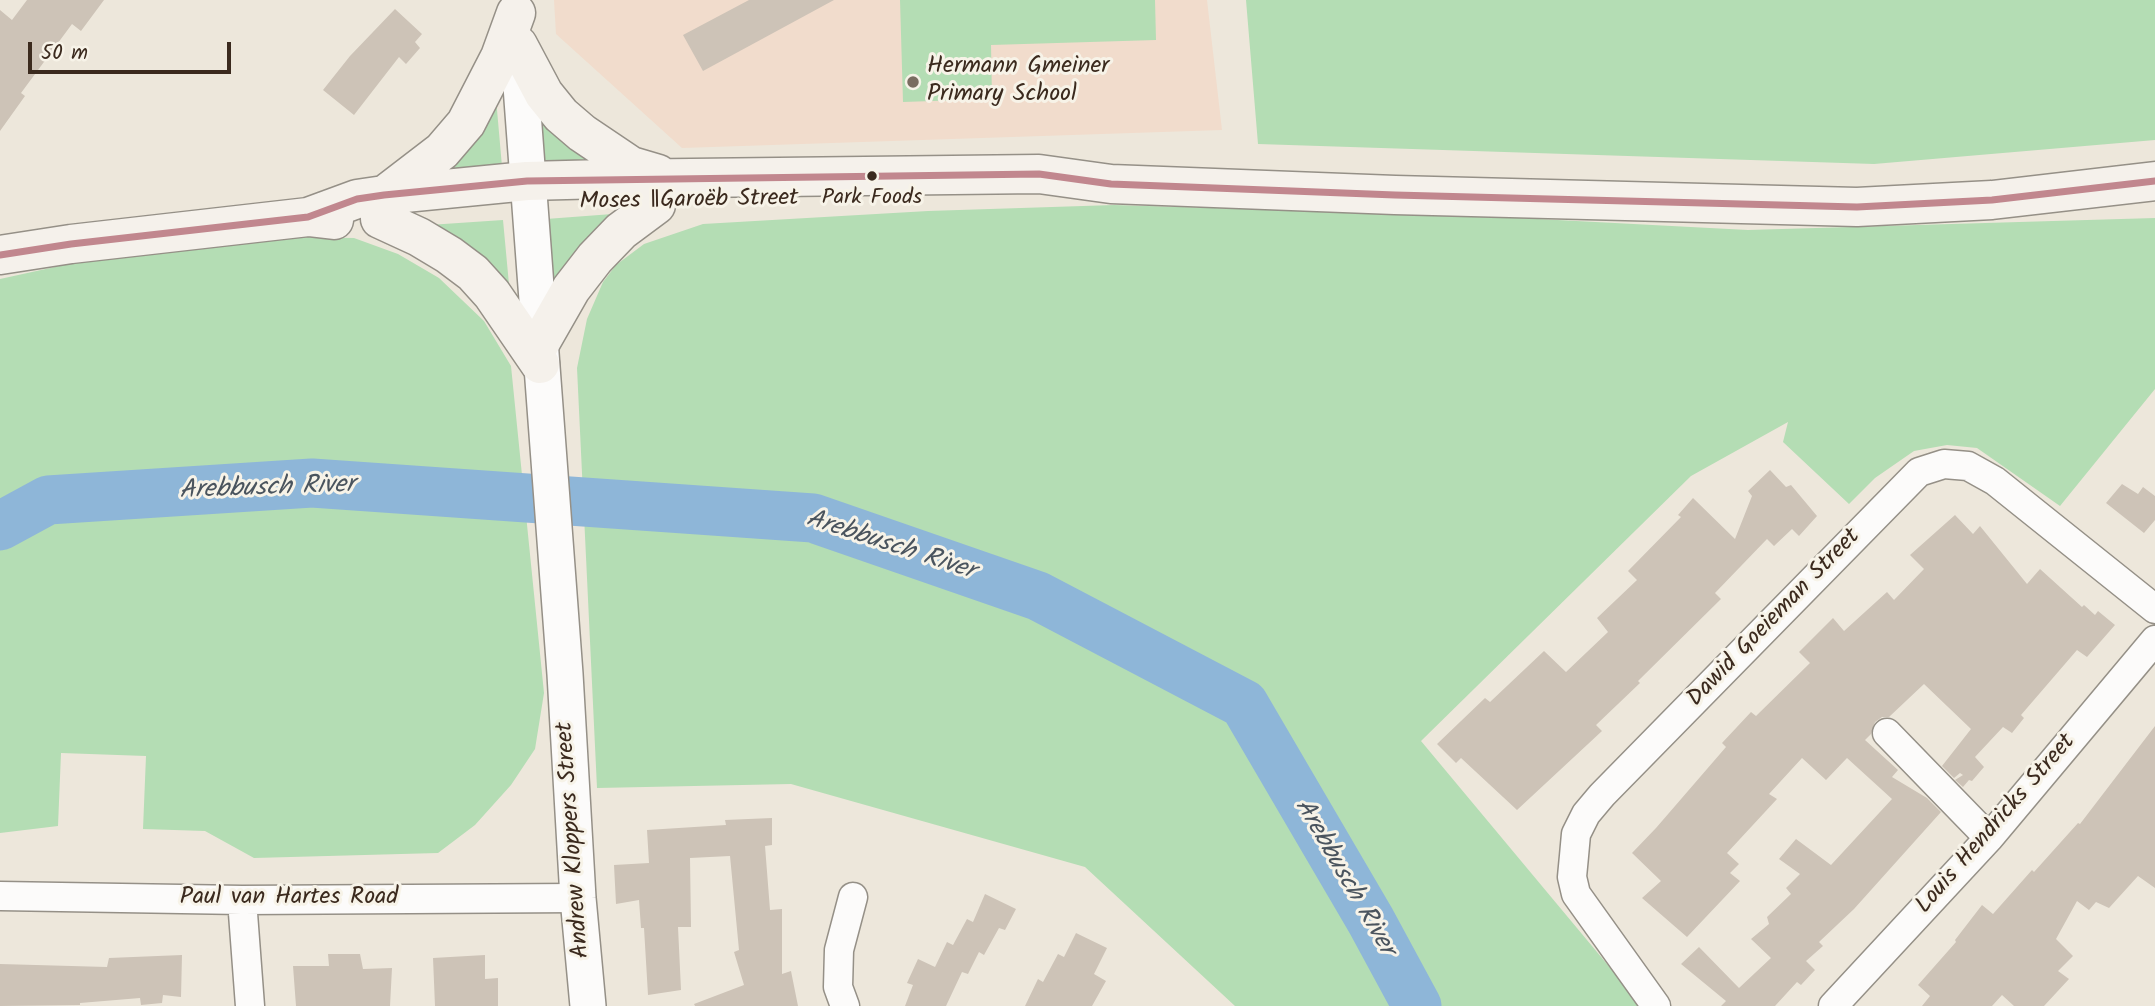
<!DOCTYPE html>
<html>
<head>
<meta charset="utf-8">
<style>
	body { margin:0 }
	#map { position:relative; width:2155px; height:1006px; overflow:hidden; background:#ede7db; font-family:Kalam,sans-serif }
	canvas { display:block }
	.scale { position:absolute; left:28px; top:42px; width:203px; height:32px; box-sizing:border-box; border:4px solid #3b2a1e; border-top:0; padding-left:9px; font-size:21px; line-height:24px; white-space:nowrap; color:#3b2a1e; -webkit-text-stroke:5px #f7f3e8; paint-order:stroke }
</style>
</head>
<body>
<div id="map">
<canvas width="2155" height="1006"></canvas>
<div class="scale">50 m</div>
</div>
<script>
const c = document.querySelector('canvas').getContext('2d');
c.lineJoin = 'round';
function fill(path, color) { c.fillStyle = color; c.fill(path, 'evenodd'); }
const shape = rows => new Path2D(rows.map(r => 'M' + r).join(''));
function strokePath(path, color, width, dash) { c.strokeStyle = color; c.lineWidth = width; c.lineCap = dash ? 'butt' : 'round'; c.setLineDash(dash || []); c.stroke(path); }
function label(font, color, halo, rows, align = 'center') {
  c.font = font + ' Kalam,sans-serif'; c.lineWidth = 6; c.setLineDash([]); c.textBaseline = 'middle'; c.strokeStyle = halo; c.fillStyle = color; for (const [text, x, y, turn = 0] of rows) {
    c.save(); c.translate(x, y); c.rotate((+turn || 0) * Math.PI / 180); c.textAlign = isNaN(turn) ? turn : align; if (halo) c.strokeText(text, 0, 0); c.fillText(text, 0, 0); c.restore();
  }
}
const built = shape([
	[554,0,1207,0,1222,130,682,148,556,34]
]);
const green = shape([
	[900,0,1155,0,1156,40,991,45,992,99,903,102],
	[1246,0,2155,0,2155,140,1874,164,1258,144],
	[495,87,503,178,421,183],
	[537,95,611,165,543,174],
	[1114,205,1481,216,1748,230,2155,218,2155,389,2060,506,1977,448,1947,445,1914,451,1875,478,1849,504,1783,442,1788,422,1691,476,1421,741,1642,1006,1235,1006,1085,867,791,784,597,788,577,368,587,319,603,282,616,265,644,244,703,224,928,211],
	[639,212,551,310,546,219],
	[503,220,511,306,414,226],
	[303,237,354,238,398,254,439,278,484,321,511,366,544,693,535,749,511,785,475,825,438,853,254,858,205,831,143,829,146,756,61,753,58,826,0,833,0,279,73,263]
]);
const river = shape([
	[0,526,48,500,312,483,813,518,1038,596,1244,704,1371,921,1417,1006]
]);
const building = shape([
	[27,0,104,0,81,31,72,24,21,93,25,96,0,131,0,10,12,20],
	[749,0,834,0,703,71,683,35],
	[395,9,422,34,415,42,420,48,406,64,399,57,354,115,323,90,350,56],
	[1770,470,1786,487,1791,485,1817,516,1799,536,1792,529,1774,546,1767,539,1715,593,1721,599,1638,681,1640,683,1596,725,1602,731,1517,810,1461,758,1456,763,1437,744,1485,698,1490,702,1544,651,1566,672,1608,632,1597,618,1637,580,1628,571,1681,517,1678,515,1693,498,1735,539,1752,496,1748,491],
	[2122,484,2138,494,2143,487,2155,496,2155,520,2144,533,2106,503],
	[1955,515,1973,534,1980,526,2027,584,2040,569,2082,607,2084,605,2095,615,2098,611,2115,625,2087,657,2077,650,2021,715,2024,718,2012,733,2003,727,1975,757,1984,767,1972,781,1969,780,1963,787,1955,780,1963,775,1960,773,1954,778,1942,766,1971,729,1924,684,1889,717,1882,717,1875,722,1871,734,1865,740,1898,770,1892,777,1927,798,1941,812,1854,909,1819,942,1823,946,1806,961,1815,970,1801,985,1797,982,1775,1006,1721,1006,1726,1001,1681,964,1699,947,1739,988,1771,958,1751,939,1769,924,1767,917,1791,894,1786,888,1800,874,1779,859,1796,839,1831,865,1892,799,1847,758,1826,780,1802,758,1769,794,1777,799,1727,853,1739,864,1730,873,1740,881,1687,937,1642,898,1661,881,1632,853,1656,828,1726,747,1722,743,1751,712,1756,716,1810,663,1799,652,1833,618,1844,631,1887,592,1894,600,1924,569,1910,555],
	[2155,726,2155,888,2138,876,2109,908,2096,902,2089,910,2077,901,2056,939,2073,956,2058,971,2069,979,2044,1006,2014,1006,2002,995,1992,1006,1922,1006,1930,996,1918,985,1956,942,1955,940,1982,905,1993,914,2032,870,2034,872,2078,823,2080,824],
	[772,818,772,845,765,846,770,910,782,909,782,974,791,971,798,1006,695,1006,694,1004,744,985,734,952,739,950,730,856,690,858,691,927,678,927,681,990,648,995,644,928,641,928,639,900,616,904,614,865,649,863,647,830,726,825,725,820],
	[985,894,1016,909,1005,930,999,928,984,955,979,952,968,974,962,972,946,1006,905,1006,913,985,907,983,918,959,935,967,947,942,953,945,967,919,973,922],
	[1076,933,1107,948,1094,974,1106,981,1092,1006,1025,1006,1038,979,1043,982,1058,954,1064,957],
	[328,954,360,954,363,969,392,968,390,1006,296,1006,293,966,329,966],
	[182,955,181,997,163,995,162,1003,141,1005,140,998,80,1003,80,1005,0,1006,0,964,107,967,109,958],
	[485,955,485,979,498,978,498,1006,435,1006,433,958]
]);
const minor = shape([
	[1887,733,1989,838],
	[0,896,242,900,578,898],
	[242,900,250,1006],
	[845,1006,838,987,839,950,853,897],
	[1656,1006,1576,894,1572,877,1574,856,1576,834,1586,814,1602,795,1919,472,1944,464,1968,466,1995,481,2155,609],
	[1833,1006,1989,838,2155,640]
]);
const tertiary = shape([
	[518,46,565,674,578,898,588,1006]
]);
const secondary = shape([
	[518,45,544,94,561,115,582,133,631,166,658,174],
	[386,194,442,151,466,123,500,57,516,13],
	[308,217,357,199,384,195,527,181,605,179,1039,174,1111,184,1395,195,1857,207,1992,200,2155,181],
	[380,219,419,237,449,255,473,273,492,294,540,364],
	[0,255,71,244,308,217,334,220],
	[539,345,571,289,595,258,621,231,656,205]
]);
const bus1 = shape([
	[0,255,71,244,308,217,357,199,384,195,527,181,1039,174,1111,184,1395,195,1857,207,1992,200,2155,181]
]);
const markers = [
	[913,82,7,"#796c60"],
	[872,176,6,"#3b2a1e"]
];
const busNames = [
	["Park Foods",872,199]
];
const poiNames = [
	["Hermann Gmeiner",927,68],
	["Primary School",927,96]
];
const streetNames = [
	["Moses ǁGaroëb Street",689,202,-1],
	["Dawid Goeieman Street",1775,619,-46],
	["Louis Hendricks Street",1997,825,-49],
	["Andrew Kloppers Street",575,840,-94],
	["Paul van Hartes Road",289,899]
];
const waterNames = [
	["Arebbusch River",267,490,-2],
	["Arebbusch River",890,547,18],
	["Arebbusch River",1343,878,60]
];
fill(built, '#f1dccc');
fill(green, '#b4ddb4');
strokePath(river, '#8eb6d8', 49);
fill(building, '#cdc3b7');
strokePath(minor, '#959087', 31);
strokePath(tertiary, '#959087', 38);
strokePath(secondary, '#959087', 41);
strokePath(minor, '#fcfbfa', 28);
strokePath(tertiary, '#fcfbfa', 35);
strokePath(secondary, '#f5f1eb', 38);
strokePath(bus1, '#c1878e', 7);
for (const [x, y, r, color] of markers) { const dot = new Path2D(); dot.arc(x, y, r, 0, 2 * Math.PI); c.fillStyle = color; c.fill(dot); strokePath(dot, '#f7f3e8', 2.5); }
label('22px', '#3b2a1e', '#f7f3e8', busNames);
label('24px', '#3b2a1e', '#f7f3e8', poiNames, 'left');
label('24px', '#3b2a1e', '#f7f3e8', streetNames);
label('italic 26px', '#4a545e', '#f7f3e8', waterNames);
</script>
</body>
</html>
